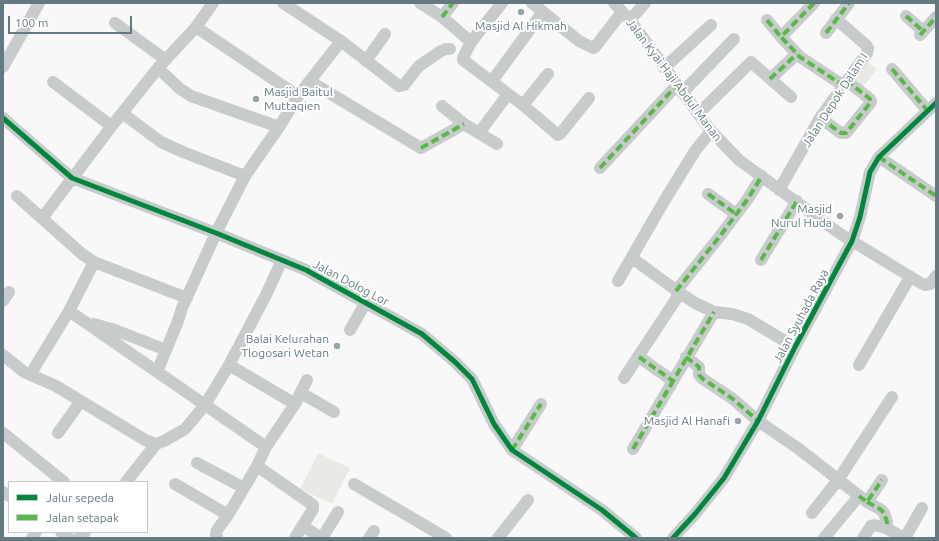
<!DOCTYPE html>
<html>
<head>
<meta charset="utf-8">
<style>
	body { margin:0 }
	#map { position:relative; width:939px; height:541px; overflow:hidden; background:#f8f8f8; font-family:Ubuntu,sans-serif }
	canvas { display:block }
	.frame { position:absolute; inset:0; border:4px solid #647a81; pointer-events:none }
	.legend { position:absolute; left:8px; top:481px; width:140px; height:52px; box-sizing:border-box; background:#fff; border:1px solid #c1cacd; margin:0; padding:5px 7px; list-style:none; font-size:12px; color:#647a81 }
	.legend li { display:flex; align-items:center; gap:8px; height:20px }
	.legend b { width:20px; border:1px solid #c1cacd }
	.scale { position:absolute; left:8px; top:16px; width:124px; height:18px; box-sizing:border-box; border:2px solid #647a81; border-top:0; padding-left:5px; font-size:12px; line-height:14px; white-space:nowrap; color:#647a81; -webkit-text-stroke:3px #fff; paint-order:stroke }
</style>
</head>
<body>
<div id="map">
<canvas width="939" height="541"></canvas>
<div class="frame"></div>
<ul class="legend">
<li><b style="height:5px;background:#00873e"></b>Jalur sepeda</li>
<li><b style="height:5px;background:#58b947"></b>Jalan setapak</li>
</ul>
<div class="scale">100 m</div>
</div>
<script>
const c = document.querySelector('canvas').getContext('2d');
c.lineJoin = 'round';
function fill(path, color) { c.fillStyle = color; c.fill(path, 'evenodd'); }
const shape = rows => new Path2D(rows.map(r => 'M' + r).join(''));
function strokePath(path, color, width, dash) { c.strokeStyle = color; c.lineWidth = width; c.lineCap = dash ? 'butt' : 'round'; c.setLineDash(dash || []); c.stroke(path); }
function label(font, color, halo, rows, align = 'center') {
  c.font = font + ' Ubuntu,sans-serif'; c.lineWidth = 4; c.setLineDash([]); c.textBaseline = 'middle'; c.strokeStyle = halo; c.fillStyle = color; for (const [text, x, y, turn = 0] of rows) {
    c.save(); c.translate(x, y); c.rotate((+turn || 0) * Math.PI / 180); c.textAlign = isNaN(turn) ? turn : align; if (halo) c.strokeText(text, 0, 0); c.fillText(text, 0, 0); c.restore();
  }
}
const green = shape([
	[866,61,877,69,862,88,852,80],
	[318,453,350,468,332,504,300,489]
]);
const minor = shape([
	[283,3,341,41,399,86,404,85,419,66,441,51,446,49,450,49],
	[420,3,442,17,471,42],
	[502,3,471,42,463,58,463,60,523,105,558,135,560,134,589,98],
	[532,3,579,41,593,48,595,47,622,12],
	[614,3,630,20,711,131,739,160,839,233,919,282,925,285,930,284,936,276],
	[814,3,781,37,800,57,844,86],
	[906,16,923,31],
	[442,17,453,3],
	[630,20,645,3],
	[767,20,781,37],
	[115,23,166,60],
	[196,27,298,96],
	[826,33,849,3],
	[920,35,936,17],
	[366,61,385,34],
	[3,67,39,3],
	[158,68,179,88,191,96,279,127],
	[664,68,711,25],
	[892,69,927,110],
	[770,79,797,54],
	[492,81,542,13],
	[53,82,110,125,111,127],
	[311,82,421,148,464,124],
	[682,93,734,39],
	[523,105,548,74],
	[442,106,464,124,497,144],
	[122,113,161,142,183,152,245,176],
	[698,114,751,62,791,97],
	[3,118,72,178,216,233,306,270,422,334,455,362,472,379,494,424,512,450,602,510,636,538],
	[820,118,841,133,846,133,871,102,870,99,847,81],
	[479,133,508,94],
	[879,157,936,196],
	[600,168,677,85],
	[779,190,820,118,867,53,868,48,866,45,836,19],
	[708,194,736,214],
	[17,196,82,254,94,262,187,298],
	[43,217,111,127,158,68,196,27,213,3],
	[632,258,680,293,695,303,714,312,732,314,748,319,795,347],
	[761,260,797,201],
	[618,281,663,203,695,151,711,131],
	[676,291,720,236,747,200,762,176],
	[3,301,9,292],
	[69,311,266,447],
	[94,324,115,330,166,350],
	[350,330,366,302],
	[3,355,24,372,56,386,145,440,156,444,164,441,185,429,205,405,229,365,266,295,282,260],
	[639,357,673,381,714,312],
	[686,357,699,367,699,375,703,379,733,399,758,421,799,449,867,502,882,480],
	[229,365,295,404],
	[859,365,910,277],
	[157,372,178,321,182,308,216,233,245,176,279,127,298,96,341,41],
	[30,375,69,311,94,262],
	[624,378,680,293],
	[301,393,334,412],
	[3,433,64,482],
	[58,433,81,401],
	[633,449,673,381],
	[512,450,541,404],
	[197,463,244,488],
	[257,466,313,505,313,509,295,538],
	[126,482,156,444],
	[175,484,228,515],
	[354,484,446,538],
	[3,492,9,496],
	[867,502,880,509,884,513,887,522,886,528],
	[812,513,838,480,892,397],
	[303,526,321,538],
	[61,532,69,538],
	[32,538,36,532],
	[79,538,85,532],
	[217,538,216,534,217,530,228,515,257,466,266,447,295,404,307,380],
	[322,538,338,512],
	[369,538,374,531],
	[498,538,528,500],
	[673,538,695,514,724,478,758,421,795,347,852,241,860,217,870,172,879,157,936,103],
	[824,538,859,496],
	[863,538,871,526,874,525,886,528,904,538],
	[905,538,922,508]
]);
const quiet = shape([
	[814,3,781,37,800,57,844,86],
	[906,16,923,31],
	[442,17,453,3],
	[767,20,781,37],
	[826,33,849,3],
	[920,35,936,17],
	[892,69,927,110],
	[770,79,797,54],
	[820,118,841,133,846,133,871,102,870,99,847,81],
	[421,148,464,124],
	[879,157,936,196],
	[600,168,677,85],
	[708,194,736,214],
	[761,260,797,201],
	[676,291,720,236,747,200,762,176],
	[639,357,673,381,714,312],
	[686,357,699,367,699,375,703,379,733,399,758,421],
	[633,449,673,381],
	[512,450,541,404],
	[859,496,867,502,882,480],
	[867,502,880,509,884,513,887,522,886,528]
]);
const cycleway = shape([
	[3,118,72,178,216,233,306,270,422,334,455,362,472,379,494,424,512,450,602,510,636,538],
	[673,538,695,514,724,478,758,421,795,347,852,241,860,217,870,172,879,157,936,103]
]);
const markers = [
	[521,12,4,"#98a6ab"],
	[256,99,4,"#98a6ab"],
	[840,216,4,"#98a6ab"],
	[337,346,4,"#98a6ab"],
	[738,421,4,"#98a6ab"]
];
const poiNames = [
	["Masjid Al Hikmah",521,26,"center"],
	["Masjid Baitul",264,92,"left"],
	["Muttaqien",264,106,"left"],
	["Masjid",832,209],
	["Nurul Huda",832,223],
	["Balai Kelurahan",329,339],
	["Tlogosari Wetan",329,353],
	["Masjid Al Hanafi",730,421]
];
const streetNames = [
	["Jalan Kyai Haji Abdul Manan",674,80,53],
	["Jalan Depok Dalam I",835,100,-57],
	["Jalan Dolog Lor",351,283,28],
	["Jalan Syuhada Raya",801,316,-62]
];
fill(green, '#e8eae5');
strokePath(minor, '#c8cbcc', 12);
strokePath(quiet, '#58b947', 4, [8, 4]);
strokePath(cycleway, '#00873e', 5);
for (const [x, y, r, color] of markers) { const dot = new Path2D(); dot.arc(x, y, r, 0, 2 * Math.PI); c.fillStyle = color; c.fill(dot); strokePath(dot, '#fff', 1.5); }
label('12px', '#647a81', '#fff', poiNames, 'right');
label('12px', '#647a81', '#fff', streetNames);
</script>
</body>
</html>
